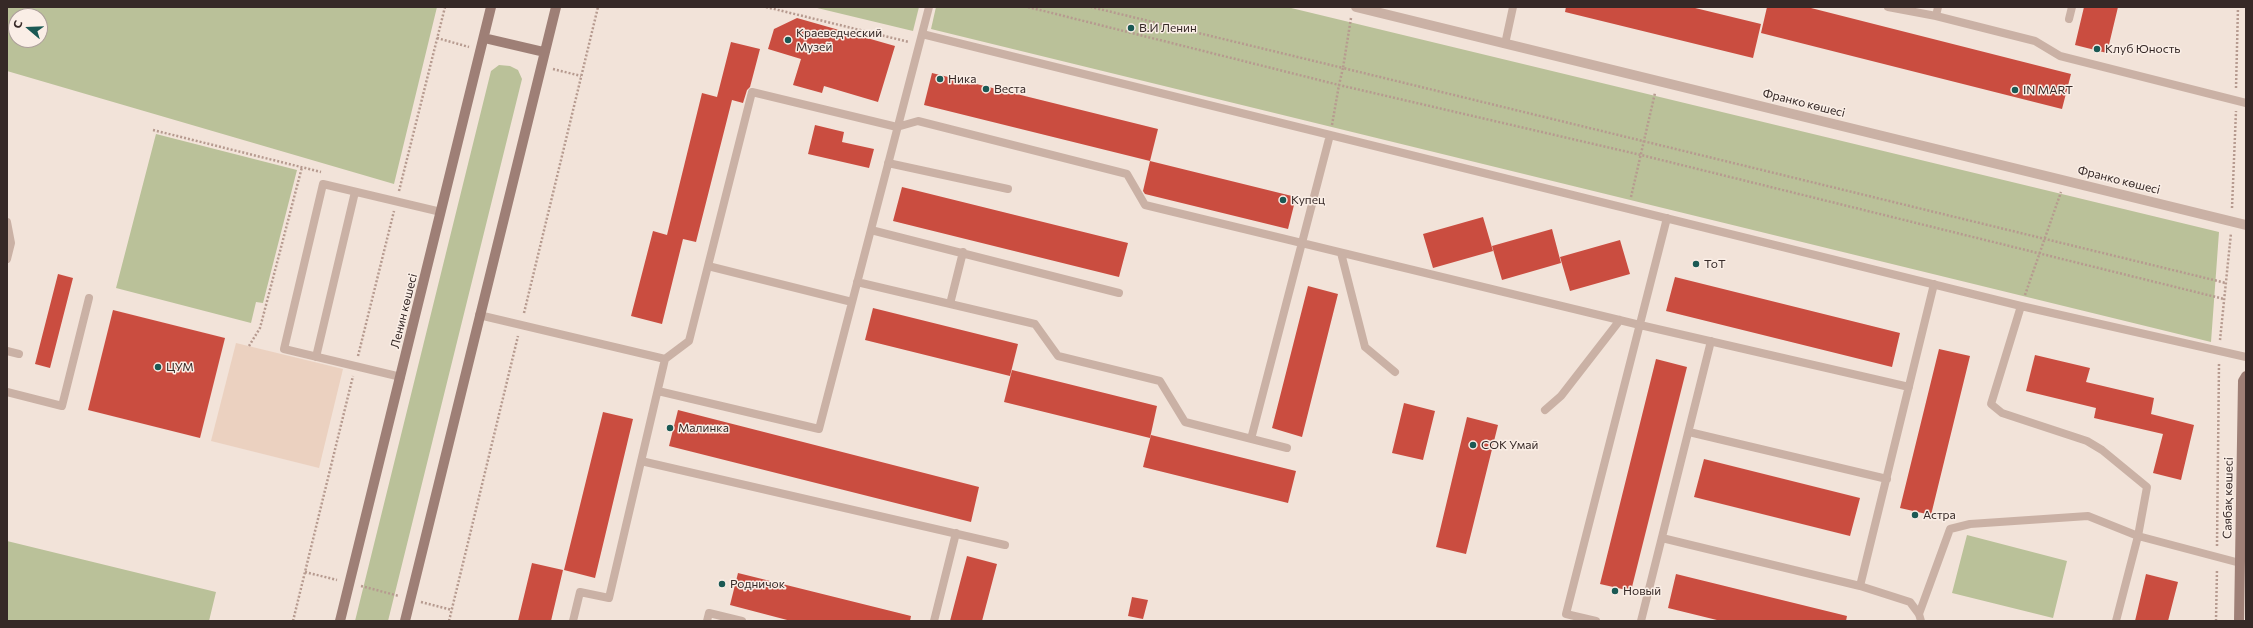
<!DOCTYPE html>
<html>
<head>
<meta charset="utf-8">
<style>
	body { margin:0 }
	#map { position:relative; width:2253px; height:628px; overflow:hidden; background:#f2e3d9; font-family:Commissioner,sans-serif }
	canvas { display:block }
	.frame { position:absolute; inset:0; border:8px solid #362927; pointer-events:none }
	.north { position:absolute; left:8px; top:8px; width:40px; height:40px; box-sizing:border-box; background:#faeee6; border:1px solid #ac9f9a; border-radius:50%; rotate:289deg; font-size:11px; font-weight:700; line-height:16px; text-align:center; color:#362927 }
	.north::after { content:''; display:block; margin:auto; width:14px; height:18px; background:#1b5954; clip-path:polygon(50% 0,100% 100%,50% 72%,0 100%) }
</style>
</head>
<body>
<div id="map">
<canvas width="2253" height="628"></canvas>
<div class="frame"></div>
<div class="north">С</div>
</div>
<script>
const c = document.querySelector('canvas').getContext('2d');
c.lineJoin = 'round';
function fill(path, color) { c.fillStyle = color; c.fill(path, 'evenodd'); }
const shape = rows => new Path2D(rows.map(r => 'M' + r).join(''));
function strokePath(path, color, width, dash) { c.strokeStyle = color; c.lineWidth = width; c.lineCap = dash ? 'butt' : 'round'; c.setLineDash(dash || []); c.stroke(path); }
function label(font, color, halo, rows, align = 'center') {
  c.font = font + ' Commissioner,sans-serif'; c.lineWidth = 3; c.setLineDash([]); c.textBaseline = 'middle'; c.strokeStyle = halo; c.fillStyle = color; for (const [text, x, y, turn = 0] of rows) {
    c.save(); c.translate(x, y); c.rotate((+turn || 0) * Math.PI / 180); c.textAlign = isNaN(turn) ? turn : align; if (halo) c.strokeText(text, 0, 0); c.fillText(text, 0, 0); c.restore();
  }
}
const green = shape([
	[7,7,437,7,394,184,7,71],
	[16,16,40,16,40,40,16,40],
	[813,7,919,7,913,31],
	[936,7,1287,7,2219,232,2211,342,931,29],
	[499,65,510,66,518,70,522,79,388,621,355,621,491,71],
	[156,134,297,170,263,303,256,302,251,323,116,288],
	[1967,535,2067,561,2053,618,1952,593],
	[7,541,216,592,209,621,7,621]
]);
const plaza = shape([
	[236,343,343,369,319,468,211,441]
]);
const building = shape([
	[1566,7,1691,7,1761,24,1753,58,1565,12],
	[1767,7,1807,7,2071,74,2062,109,1761,33],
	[2084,7,2118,7,2107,53,2075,45],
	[797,18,895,46,878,102,824,86,822,93,793,85,801,59,768,49,774,29],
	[731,42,760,49,750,87,747,90,743,103,732,100,696,242,683,239,662,324,631,316,653,231,667,235,702,93,717,97],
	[932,73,1158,129,1150,161,924,105],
	[815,125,844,132,842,142,874,149,869,168,808,154],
	[1150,161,1296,197,1288,229,1145,194,1143,191],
	[902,187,1128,243,1119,277,893,221],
	[1483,217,1493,251,1433,268,1423,234],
	[1552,229,1561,263,1502,280,1492,246],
	[1620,240,1630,274,1570,291,1560,257],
	[58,274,73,278,50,368,35,364],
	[1675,277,1900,333,1892,367,1666,311],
	[1308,286,1338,294,1302,437,1272,428],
	[873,308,1018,344,1010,376,865,340],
	[113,310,225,338,200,438,88,410],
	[1939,349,1970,356,1931,515,1900,508],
	[2035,355,2090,368,2086,382,2154,398,2151,414,2194,425,2181,480,2153,473,2163,434,2094,418,2096,408,2026,391],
	[1656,359,1687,367,1631,591,1600,584],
	[1012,370,1157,406,1150,438,1004,402],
	[1404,403,1435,411,1423,460,1392,453],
	[678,410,979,487,971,522,669,446],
	[603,412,633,419,595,578,564,570],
	[1467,417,1498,425,1466,554,1436,547],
	[1151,435,1296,471,1288,503,1143,467],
	[1704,459,1860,498,1850,536,1694,497],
	[967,556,997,564,982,621,950,621],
	[532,563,563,570,551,621,518,621],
	[738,573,911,616,910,621,791,621,730,605],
	[1676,574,1847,616,1846,621,1721,621,1668,608],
	[2146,574,2178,582,2168,621,2135,621],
	[1132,597,1148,600,1143,619,1128,616]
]);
const path = shape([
	[766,7,909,42],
	[1028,7,1339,85,1343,68,1091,7],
	[1351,18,1343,68,2226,283],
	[437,38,469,47],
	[553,69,581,76],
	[2236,88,2238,7],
	[1332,125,1339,85,1641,155,2224,299],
	[153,130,321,172],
	[399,191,445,7],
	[1631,197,1655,93],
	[2232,208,2236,111],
	[2025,295,2061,192],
	[524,313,598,7],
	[2220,340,2231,233],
	[249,346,260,328,302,167],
	[358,356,394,211],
	[2217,546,2219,363],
	[305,572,337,580],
	[361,586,399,596],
	[421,602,452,610],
	[293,621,353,376],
	[449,621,518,336],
	[2216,621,2217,569]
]);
const lane = shape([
	[1888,7,1936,16,2035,41,2060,56,2246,103],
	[1936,16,1938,7],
	[2069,19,2072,7],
	[922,34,2021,306,2246,357],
	[1505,44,1513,7],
	[888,163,1008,189],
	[7,222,11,243,7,259],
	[871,230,1119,293],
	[1341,253,1365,347,1395,372],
	[708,266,852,302],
	[857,282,1035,324,1058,356,1160,381,1185,422,1287,448],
	[950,304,963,252],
	[2021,306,1991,404,2002,413,2087,441,2102,450,2147,487,2138,536,2116,621],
	[479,315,665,359],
	[7,351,19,354],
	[316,357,355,192],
	[401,377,284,349,323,184,441,212],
	[658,391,819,429,929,7],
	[7,392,62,406,89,298],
	[1545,410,1561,396,1620,320],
	[1689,432,1887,479],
	[1251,439,1330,135],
	[641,461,1005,545],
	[1662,538,1860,586,1910,602,1919,614,1921,621],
	[1860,586,1934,284],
	[1919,614,1950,529,1970,524,2088,516,2138,536,2240,563],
	[573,621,580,592,609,598,665,359,689,341,752,92,897,127,918,121,1127,174,1145,205,1640,325,1909,387],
	[707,621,709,613,742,621],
	[934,621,956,533],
	[1596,621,1566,614,1667,218],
	[1641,621,1711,341]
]);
const street = shape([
	[1356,7,2246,225]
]);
const secondary = shape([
	[484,38,544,52],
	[340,621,491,7],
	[405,621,556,7],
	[2239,621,2243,381,2246,376]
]);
const markers = [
	[1131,28,4,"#1b5954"],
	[788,40,4,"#1b5954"],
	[2097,49,4,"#1b5954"],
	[940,79,4,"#1b5954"],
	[986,89,4,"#1b5954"],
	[2015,90,4,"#1b5954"],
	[1283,200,4,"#1b5954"],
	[1696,264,4,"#1b5954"],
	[158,367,4,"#1b5954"],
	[670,428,4,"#1b5954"],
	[1473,445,4,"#1b5954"],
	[1915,515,4,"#1b5954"],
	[722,584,4,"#1b5954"],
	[1615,591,4,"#1b5954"]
];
const poiNames = [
	["В.И Ленин",1139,28],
	["Краеведческий",796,33],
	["Музей",796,47],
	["Клуб Юность",2105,49],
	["Ника",948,79],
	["Веста",994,89],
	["IN MART",2023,90],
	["Купец",1291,200],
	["ТоТ",1704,264],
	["ЦУМ",166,367],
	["Малинка",678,428],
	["СОК Умай",1481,445],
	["Астра",1923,515],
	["Родничок",730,584],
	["Новый",1623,591]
];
const streetNames = [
	["Франко көшесі",1804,103,14],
	["Франко көшесі",2119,180,14],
	["Ленин көшесі",404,311,-76],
	["Саябақ көшесі",2228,498,-89]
];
fill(green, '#bac199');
fill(plaza, '#ebd1c0');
fill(building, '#ca4d40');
strokePath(path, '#b69a8f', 2.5, [2, 2]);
strokePath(lane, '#cab1a5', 8);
strokePath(street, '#cab1a5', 10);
strokePath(secondary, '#9e7f76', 10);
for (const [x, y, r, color] of markers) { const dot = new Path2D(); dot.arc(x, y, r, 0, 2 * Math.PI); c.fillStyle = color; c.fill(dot); strokePath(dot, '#faeee6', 1.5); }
label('12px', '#362927', '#faeee6', poiNames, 'left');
label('12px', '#362927', '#faeee6', streetNames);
</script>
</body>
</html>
